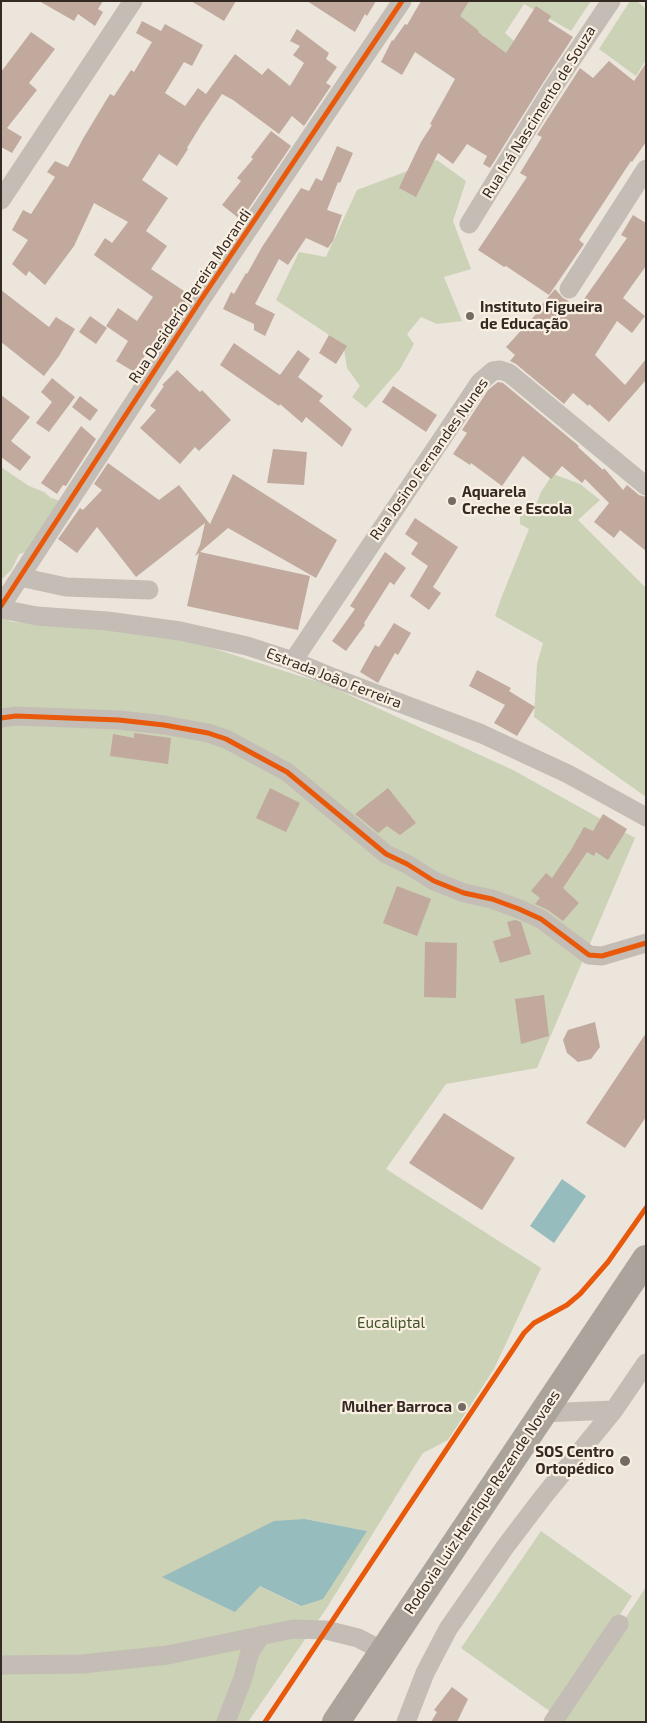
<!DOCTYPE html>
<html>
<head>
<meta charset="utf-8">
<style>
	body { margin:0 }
	#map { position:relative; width:647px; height:1723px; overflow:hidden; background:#ece5dc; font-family:"Exo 2",sans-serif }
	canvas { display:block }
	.frame { position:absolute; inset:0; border:2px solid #342a24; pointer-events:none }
</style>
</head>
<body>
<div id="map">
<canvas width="647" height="1723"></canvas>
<div class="frame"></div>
</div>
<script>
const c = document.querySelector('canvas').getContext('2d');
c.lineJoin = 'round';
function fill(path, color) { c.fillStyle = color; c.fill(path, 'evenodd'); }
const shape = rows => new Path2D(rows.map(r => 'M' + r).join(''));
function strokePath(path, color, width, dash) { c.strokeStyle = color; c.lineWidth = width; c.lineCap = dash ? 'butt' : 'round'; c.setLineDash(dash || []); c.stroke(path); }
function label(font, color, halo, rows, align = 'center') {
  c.font = font + ' "Exo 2",sans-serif'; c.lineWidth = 4.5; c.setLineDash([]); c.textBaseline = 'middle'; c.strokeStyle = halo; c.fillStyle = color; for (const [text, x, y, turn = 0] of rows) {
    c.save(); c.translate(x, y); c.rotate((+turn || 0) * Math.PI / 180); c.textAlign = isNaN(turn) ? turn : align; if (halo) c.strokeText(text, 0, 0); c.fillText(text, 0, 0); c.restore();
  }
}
const green = shape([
	[435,1,591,1,571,31,524,4,505,33,533,58,489,55,484,35,464,31],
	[630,1,637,1,646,9,646,60,636,76,599,49],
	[437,160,466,181,453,221,471,269,444,277,462,321,437,324,421,317,407,334,414,344,400,369,366,408,352,397,360,386,347,368,343,344,276,300,299,252,326,257,357,190],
	[1,467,29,486,44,492,51,498,61,501,27,552,19,554,12,569,1,580],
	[553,474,580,484,600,500,578,520,646,588,646,797,534,717,537,664,543,643,495,616,502,596,529,529,520,524,520,510,535,508,541,492],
	[1,618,13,622,92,626,187,640,325,684,513,770,635,838,537,1068,446,1084,386,1169,541,1268,494,1369,448,1440,423,1453,419,1459,328,1606,248,1722,1,1722],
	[305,1519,367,1531,300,1606,260,1586],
	[541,1531,632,1596,555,1715,461,1648],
	[646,1587,646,1722,557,1722]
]);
const water = shape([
	[562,1179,586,1196,554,1243,530,1226],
	[305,1519,367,1531,323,1599,301,1606,260,1586,235,1612,162,1577,274,1521]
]);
const building = shape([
	[39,1,103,1,98,9,103,12,95,26,78,14,74,21],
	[191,1,236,1,224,21],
	[307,1,376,1,367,16,365,14,355,32],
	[421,1,469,1,460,16,479,31,478,32,506,53,536,6,551,16,548,21,573,37,543,83,490,168,483,164,487,156,467,144,453,164,438,153,416,197,399,188,421,142,432,125,430,124,455,79,415,52,402,75,381,62,392,40,393,41,405,24,407,25],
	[142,21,161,31,165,24,203,45,192,66,184,62,165,93,185,106,198,88,206,94,235,54,262,75,268,68,290,86,304,63,293,55,300,46,290,41,297,29,329,53,326,59,337,67,326,83,331,86,304,126,292,116,279,134,233,100,222,94,201,125,187,148,188,149,177,166,159,154,142,180,168,198,146,231,167,246,151,269,190,295,175,319,171,316,145,355,136,373,116,361,128,341,106,326,118,308,137,321,153,297,94,255,105,238,112,243,128,222,94,203,74,246,45,285,29,271,26,276,12,264,28,240,12,230,23,210,31,214,55,177,47,172,55,161,68,167,84,137,110,94,114,96,131,70,134,72,152,42,136,33],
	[31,32,55,49,29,83,37,90,7,128,22,137,12,153,1,147,1,72],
	[609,61,634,81,646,63,646,142,632,162,631,161,579,240,584,244,549,295,506,266,504,267,478,250,527,177,520,173,542,137,537,135,580,68,593,78],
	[271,131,291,146,241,220,222,205,241,181,237,178,253,159,251,157],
	[337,146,353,153,340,183,338,182,327,210,342,215,333,241,328,248,306,238,288,265,279,259,255,304,275,314,265,336,254,330,254,324,223,309,231,292,234,294,246,273,247,274,262,247,301,188,309,191,316,178,322,181],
	[633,215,646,223,646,266,623,298,645,316,632,333,617,321,595,355,625,385,646,359,646,380,609,422,589,404,588,406,573,393,564,404,516,364,510,361,515,355,506,347,537,313,536,312,555,289,563,298,567,300,577,309,627,238,621,235],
	[1,290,49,327,56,317,75,329,59,356,44,376,1,342],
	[90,316,107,328,96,344,79,332],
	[329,335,347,346,336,364,319,353],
	[234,343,280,375,298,350,310,359,298,377,323,396,319,401,352,429,342,447,306,417,302,423,280,404,279,406,220,365],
	[177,370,200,392,202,390,231,420,199,451,195,447,180,464,140,428,156,410,150,406,164,386,162,385],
	[52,378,75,397,49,432,36,423,52,402,41,392],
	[498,382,503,383,579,446,578,447,603,470,604,468,623,490,627,485,639,495,646,497,646,551,620,530,614,538,594,522,609,503,585,479,582,483,562,466,551,479,523,456,502,486,471,463,470,465,453,454,467,433,462,430,488,390],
	[393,386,437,415,426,432,382,402],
	[1,395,30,417,11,441,31,457,20,471,1,457],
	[80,396,98,410,90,421,72,407],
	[81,426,96,439,66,486,63,485,57,494,41,483],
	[273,449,307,452,304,485,267,483],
	[108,463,159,500,179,485,210,524,233,474,337,540,316,578,228,528,200,552,310,576,298,630,187,606,199,553,195,556,200,545,205,523,136,577,97,527,77,553,58,539,80,508,83,510,102,490,94,484],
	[415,518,458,547,433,587,441,593,429,610,410,596,428,566,411,554,418,543,405,534],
	[385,552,406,568,394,585,390,582,364,623,365,625,346,651,332,641,355,609,350,606],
	[394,623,411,633,398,655,395,653,378,683,360,672,375,645,379,647],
	[477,670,511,688,509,691,535,707,517,736,494,723,505,705,469,686],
	[134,733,171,738,168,764,110,756,113,734,134,738],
	[270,788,300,803,286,832,256,818],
	[388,788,416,823,400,835,387,826,378,833,355,814],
	[603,814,627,829,608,860,596,852,594,856,587,852,563,888,579,903,563,921,548,910,535,904,540,898,531,891,546,873,552,878,571,850,584,827,593,831],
	[397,886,431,899,417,936,383,923],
	[515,920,521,922,531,954,500,963,493,941,511,936,507,922],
	[425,942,457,943,456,998,424,997],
	[544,995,549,1036,521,1044,515,999],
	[595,1022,600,1047,591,1059,578,1062,567,1053,563,1040,568,1030],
	[646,1033,646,1117,625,1148,586,1123],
	[444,1113,515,1158,482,1210,409,1163],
	[452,1687,468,1699,457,1722,431,1722,437,1712,434,1710]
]);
const minor = shape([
	[1,200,133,1],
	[469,224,552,89,611,1],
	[569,289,646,169],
	[20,577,66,587,149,590],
	[1,606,200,301,402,1],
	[1,609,37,616,107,621,180,631,247,646,293,661,334,678,482,734,568,774,646,817],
	[293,661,480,382,493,371,500,370,509,373,646,486],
	[1,718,16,716,119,720,164,725,208,733,226,739,287,772,386,854,407,864,434,881,464,893,492,899,519,909,541,919,589,955,602,956,646,943],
	[541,1413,614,1410],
	[1,1665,82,1664,168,1655,293,1629,326,1630,358,1638,383,1651],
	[226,1722,243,1678,250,1652,261,1635],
	[406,1722,425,1673,448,1629,505,1547,543,1497,614,1410,646,1363],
	[553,1722,619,1624]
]);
const highway = shape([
	[336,1722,646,1259]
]);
const cycleway = shape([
	[1,606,200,301,402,1],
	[1,718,16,716,119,720,164,725,208,733,226,739,287,772,386,854,407,864,434,881,464,893,492,899,519,909,541,919,589,955,602,956,646,943],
	[265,1722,524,1333,534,1323,567,1305,580,1294,608,1262,646,1208]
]);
const markers = [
	[470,316,5,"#746b64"],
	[452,501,5,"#746b64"],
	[462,1407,5,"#746b64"],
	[625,1461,6,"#746b64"]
];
const streetNames = [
	["Rua Iná Nascimento de Souza",539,112,-58],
	["Rua Desiderio Pereira Morandi",190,296,-56],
	["Rua Josino Fernandes Nunes",429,459,-55],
	["Estrada João Ferreira",334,678,21],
	["Rodovia Luiz Henrique Rezende Novaes",482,1502,-56]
];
const poiNames = [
	["Instituto Figueira",480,307],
	["de Educação",480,324],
	["Aquarela",462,492],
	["Creche e Escola",462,509],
	["Mulher Barroca",452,1407,"right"],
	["SOS Centro",614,1452,"right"],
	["Ortopédico",614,1469,"right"]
];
const parkNames = [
	["Eucaliptal",391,1323]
];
fill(green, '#cbd2b5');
fill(water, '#97bcbe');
fill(building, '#c1a99d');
strokePath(minor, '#c4bdb5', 19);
strokePath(highway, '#aaa49c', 28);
strokePath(cycleway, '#e8590c', 5);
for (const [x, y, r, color] of markers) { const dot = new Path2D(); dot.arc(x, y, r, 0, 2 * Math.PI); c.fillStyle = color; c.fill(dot); strokePath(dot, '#faf0e2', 2); }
label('15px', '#342a24', '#faf0e2', streetNames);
label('bold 15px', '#342a24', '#faf0e2', poiNames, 'left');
label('15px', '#415427', '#faf0e2', parkNames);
</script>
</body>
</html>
